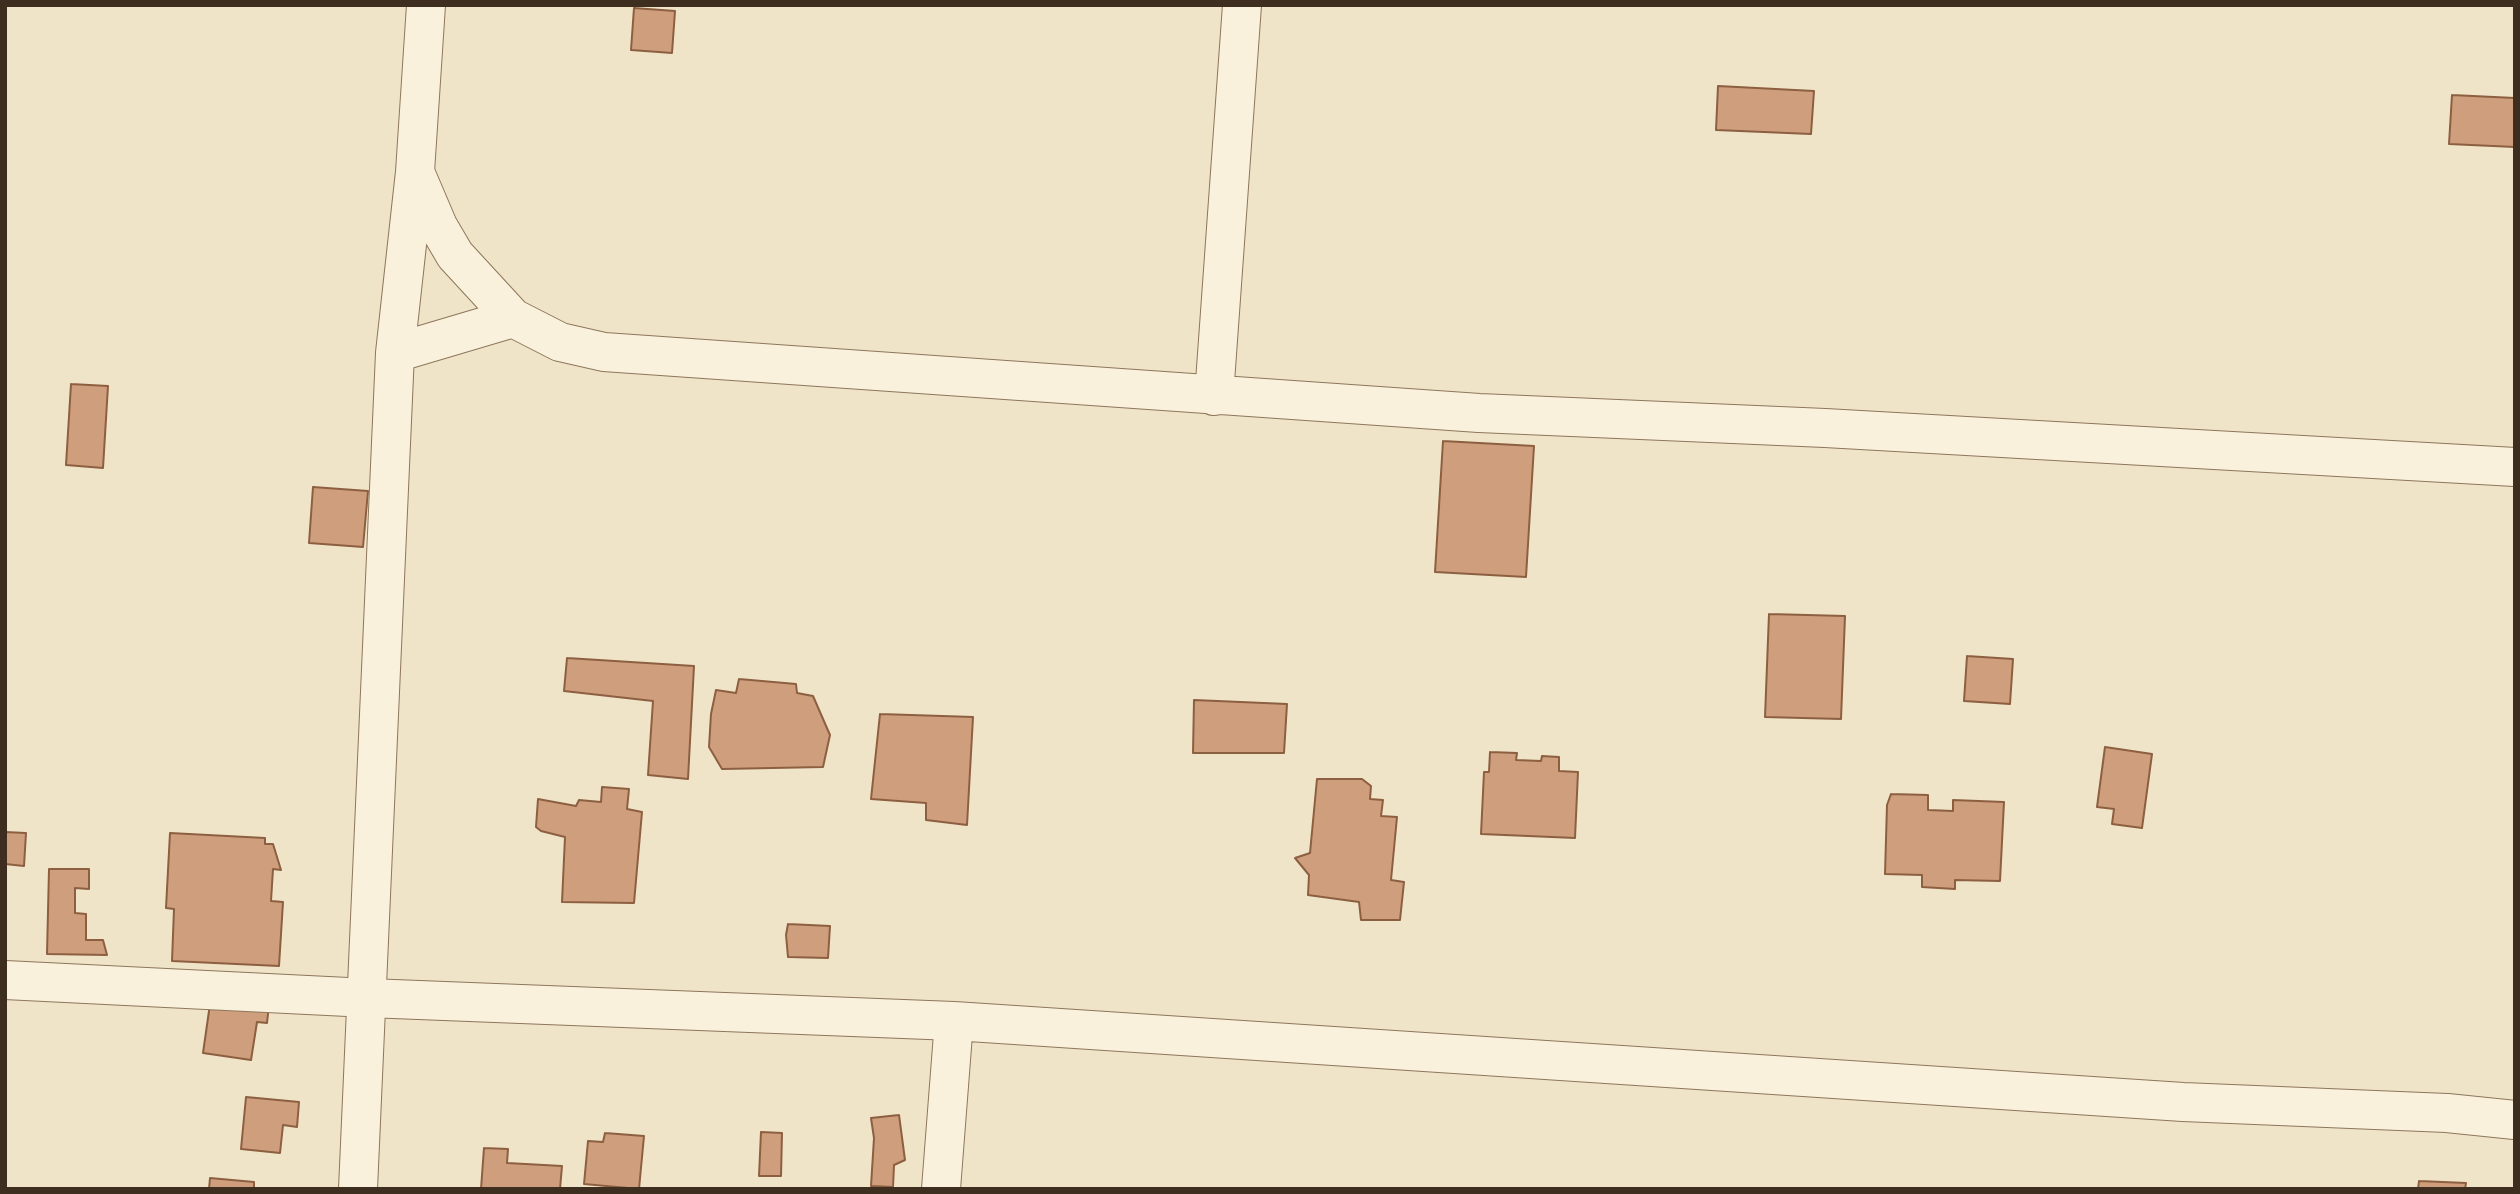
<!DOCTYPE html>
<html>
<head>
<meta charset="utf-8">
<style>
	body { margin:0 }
	#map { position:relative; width:2520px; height:1194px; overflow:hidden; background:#f0e4c8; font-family:"Source Serif 4",serif }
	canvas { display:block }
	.frame { position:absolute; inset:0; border:7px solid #3d2e20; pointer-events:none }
</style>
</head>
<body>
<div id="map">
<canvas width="2520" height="1194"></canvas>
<div class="frame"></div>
</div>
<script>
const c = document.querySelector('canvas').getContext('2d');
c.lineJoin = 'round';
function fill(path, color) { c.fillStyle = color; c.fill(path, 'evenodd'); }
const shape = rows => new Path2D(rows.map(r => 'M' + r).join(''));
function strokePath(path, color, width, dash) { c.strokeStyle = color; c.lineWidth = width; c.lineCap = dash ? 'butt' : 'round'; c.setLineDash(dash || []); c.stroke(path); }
const building = shape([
	[634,8,675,11,672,53,631,50,634,8],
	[1718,86,1814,91,1811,134,1716,130,1718,86],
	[2452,95,2515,98,2515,147,2449,144,2452,95],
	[71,384,108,386,103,468,66,465,71,384],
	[1443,441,1534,446,1526,577,1435,572,1443,441],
	[313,487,368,491,363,547,309,543,313,487],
	[1769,614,1845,616,1841,719,1765,717,1769,614],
	[1967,656,2013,659,2010,704,1964,701,1967,656],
	[567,658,694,666,688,779,648,775,653,701,564,691,567,658],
	[739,679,796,684,797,693,813,696,830,735,823,767,722,769,709,747,711,714,716,690,736,693,739,679],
	[1194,700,1287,704,1284,753,1193,753,1194,700],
	[880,714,973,717,967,825,926,820,926,803,871,799,880,714],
	[2105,747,2152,754,2142,828,2112,824,2114,809,2097,807,2105,747],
	[1490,752,1517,753,1516,760,1541,761,1542,756,1559,757,1559,771,1578,772,1575,838,1481,834,1484,772,1489,772,1490,752],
	[1317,779,1362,779,1371,786,1370,799,1383,800,1381,816,1397,817,1391,880,1404,882,1400,920,1361,920,1359,902,1308,895,1309,875,1295,858,1310,853,1317,779],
	[602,787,629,789,627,809,642,812,634,903,562,902,565,837,541,831,536,827,538,799,576,806,579,800,601,802,602,787],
	[1891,794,1928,795,1928,810,1953,811,1953,800,2004,802,2000,881,1955,880,1955,889,1922,887,1922,875,1885,874,1887,805,1891,794],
	[5,832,26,833,24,866,5,864,5,832],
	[170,833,265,838,265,844,273,844,281,870,273,869,271,901,283,902,279,966,172,961,174,909,166,908,170,833],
	[49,869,89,869,89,889,75,888,75,913,86,914,86,940,103,940,107,955,47,954,49,869],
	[788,924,830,926,828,958,788,957,786,935,788,924],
	[211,997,269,1005,267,1023,257,1022,251,1060,203,1053,211,997],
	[246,1097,299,1102,297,1127,283,1125,280,1153,241,1149,246,1097],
	[899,1115,905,1160,894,1165,893,1187,871,1186,874,1138,871,1118,899,1115],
	[761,1132,782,1133,781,1176,759,1176,761,1132],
	[605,1133,644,1136,639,1189,584,1184,588,1141,603,1142,605,1133],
	[484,1148,508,1149,507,1163,562,1166,560,1189,481,1189,484,1148],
	[210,1178,254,1182,254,1189,209,1189,210,1178],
	[2419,1181,2466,1183,2465,1189,2418,1189,2419,1181]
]);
const minor = shape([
	[415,172,438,226,455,255,513,318,560,342,604,352,1479,413,1825,428,2515,467],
	[395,353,513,318],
	[1214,396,1242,5],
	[5,980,368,998,954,1021,2183,1102,2447,1113,2515,1120],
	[358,1189,395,353,415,172,426,5],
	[941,1189,954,1021]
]);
fill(building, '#cf9f7d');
strokePath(building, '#8d5f41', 2);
strokePath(minor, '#8d765c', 40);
strokePath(minor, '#faf1dc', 38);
</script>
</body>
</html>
